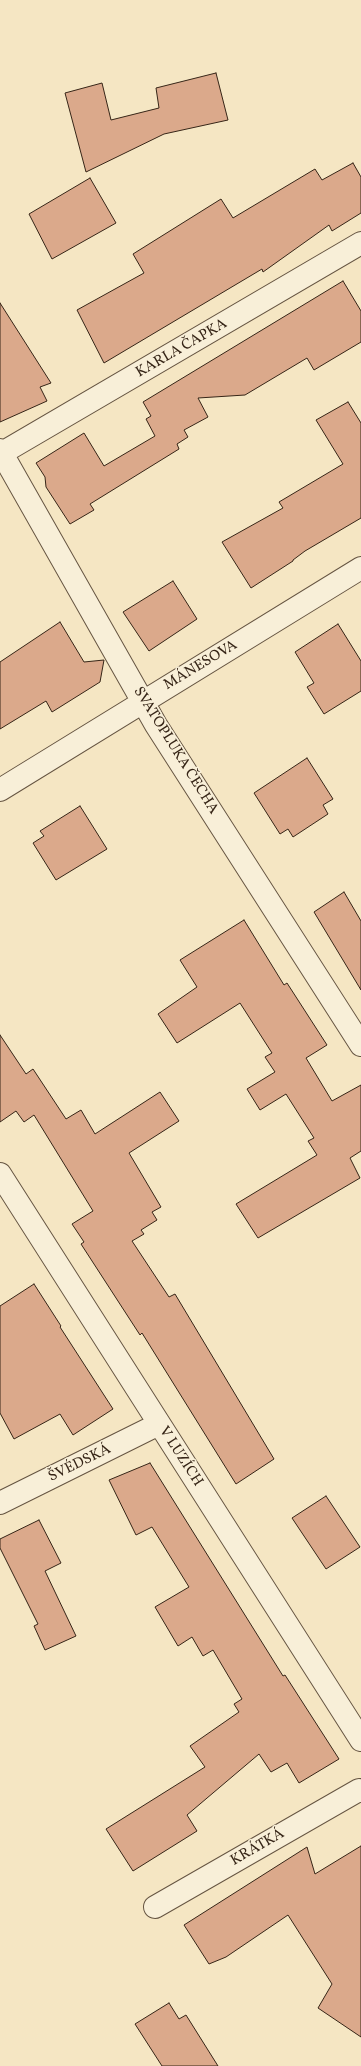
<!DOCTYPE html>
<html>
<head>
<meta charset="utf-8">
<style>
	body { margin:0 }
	canvas { display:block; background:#f5e6c3 }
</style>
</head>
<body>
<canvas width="361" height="2066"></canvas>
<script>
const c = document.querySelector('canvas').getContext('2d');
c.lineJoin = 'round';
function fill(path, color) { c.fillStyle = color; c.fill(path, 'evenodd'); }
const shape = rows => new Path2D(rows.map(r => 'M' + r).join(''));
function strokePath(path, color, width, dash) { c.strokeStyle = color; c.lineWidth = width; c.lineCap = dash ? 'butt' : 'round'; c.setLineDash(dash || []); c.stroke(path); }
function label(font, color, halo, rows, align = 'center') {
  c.font = font + ' Vollkorn,serif'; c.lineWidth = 3; c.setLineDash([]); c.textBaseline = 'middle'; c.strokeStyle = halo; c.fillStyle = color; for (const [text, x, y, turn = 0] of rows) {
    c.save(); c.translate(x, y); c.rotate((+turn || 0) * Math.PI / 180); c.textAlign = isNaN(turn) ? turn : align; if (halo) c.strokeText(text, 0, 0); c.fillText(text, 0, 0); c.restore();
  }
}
const building = shape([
	[216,73,228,120,164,134,86,172,65,93,102,83,111,120,159,108,156,88,216,73],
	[353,163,361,177,361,213,332,231,329,225,263,272,262,269,104,363,77,310,144,273,133,254,221,199,233,218,315,169,322,180,353,163],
	[90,178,116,223,52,259,29,214,90,178],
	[343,281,361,311,361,342,314,370,307,358,245,395,198,398,208,417,184,430,188,437,177,444,179,449,90,504,94,510,70,524,46,487,45,477,36,463,84,433,104,466,155,436,146,419,151,416,143,402,343,281],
	[0,303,51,383,40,387,47,401,0,422,0,303],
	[348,402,361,423,361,518,305,551,293,560,293,561,251,588,222,542,283,508,279,502,343,464,316,420,348,402],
	[173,581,197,619,149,651,123,612,173,581],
	[60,622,84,662,104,660,100,682,52,712,46,701,0,729,0,662,60,622],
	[338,624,361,661,361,691,324,714,307,687,314,683,295,652,338,624],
	[307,758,333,799,323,805,328,814,293,837,288,829,280,834,254,793,307,758],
	[80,806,107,849,56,880,33,843,44,836,40,831,80,806],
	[344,892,361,921,361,990,314,912,344,892],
	[244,920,284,985,287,983,327,1045,306,1058,332,1101,361,1085,361,1151,350,1158,360,1178,258,1238,236,1204,317,1155,308,1141,314,1138,286,1094,260,1110,247,1089,275,1072,265,1057,272,1053,240,1003,177,1043,158,1014,197,987,180,960,244,920],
	[0,1035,26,1074,33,1069,66,1119,81,1110,95,1134,160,1092,179,1121,129,1153,161,1207,152,1212,157,1220,141,1230,144,1234,132,1241,169,1297,175,1294,274,1459,236,1484,142,1333,140,1335,81,1244,84,1242,72,1224,93,1211,34,1115,24,1122,16,1111,0,1122,0,1035],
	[34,1284,61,1326,60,1327,113,1409,73,1435,60,1414,14,1439,0,1413,0,1306,34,1284],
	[150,1463,283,1676,285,1675,339,1759,299,1783,287,1763,271,1772,259,1754,187,1815,197,1831,133,1871,106,1829,205,1767,190,1746,239,1712,234,1704,242,1699,213,1650,203,1656,192,1637,178,1646,155,1607,189,1587,152,1527,136,1535,109,1480,150,1463],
	[326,1496,360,1547,326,1569,292,1518,326,1496],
	[39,1520,61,1563,45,1571,76,1636,45,1650,34,1626,38,1624,0,1548,0,1539,39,1520],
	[361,1846,361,2037,318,2008,332,1984,288,1915,226,1957,209,1964,184,1925,307,1847,315,1874,361,1846],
	[169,2003,179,2019,186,2015,218,2066,162,2066,135,2024,169,2003]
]);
const street = shape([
	[0,450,156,725,361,1045],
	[2,453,361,243],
	[0,790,361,568],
	[0,1174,361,1740],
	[0,1503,159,1424],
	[155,1907,359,1790,361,1791]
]);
const streetNames = [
	["KARLA ČAPKA",182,349,-30],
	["MÁNESOVA",201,666,-31],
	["SVATOPLUKA ČECHA",175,751,58],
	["V LUZÍCH",180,1457,57],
	["ŠVÉDSKÁ",80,1464,-26],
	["KRÁTKÁ",258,1848,-30]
];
fill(building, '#dba98b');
strokePath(building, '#362517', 1);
strokePath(street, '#665542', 24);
strokePath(street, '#f8efd8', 22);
label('15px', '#362517', '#f8efd8', streetNames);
</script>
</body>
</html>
